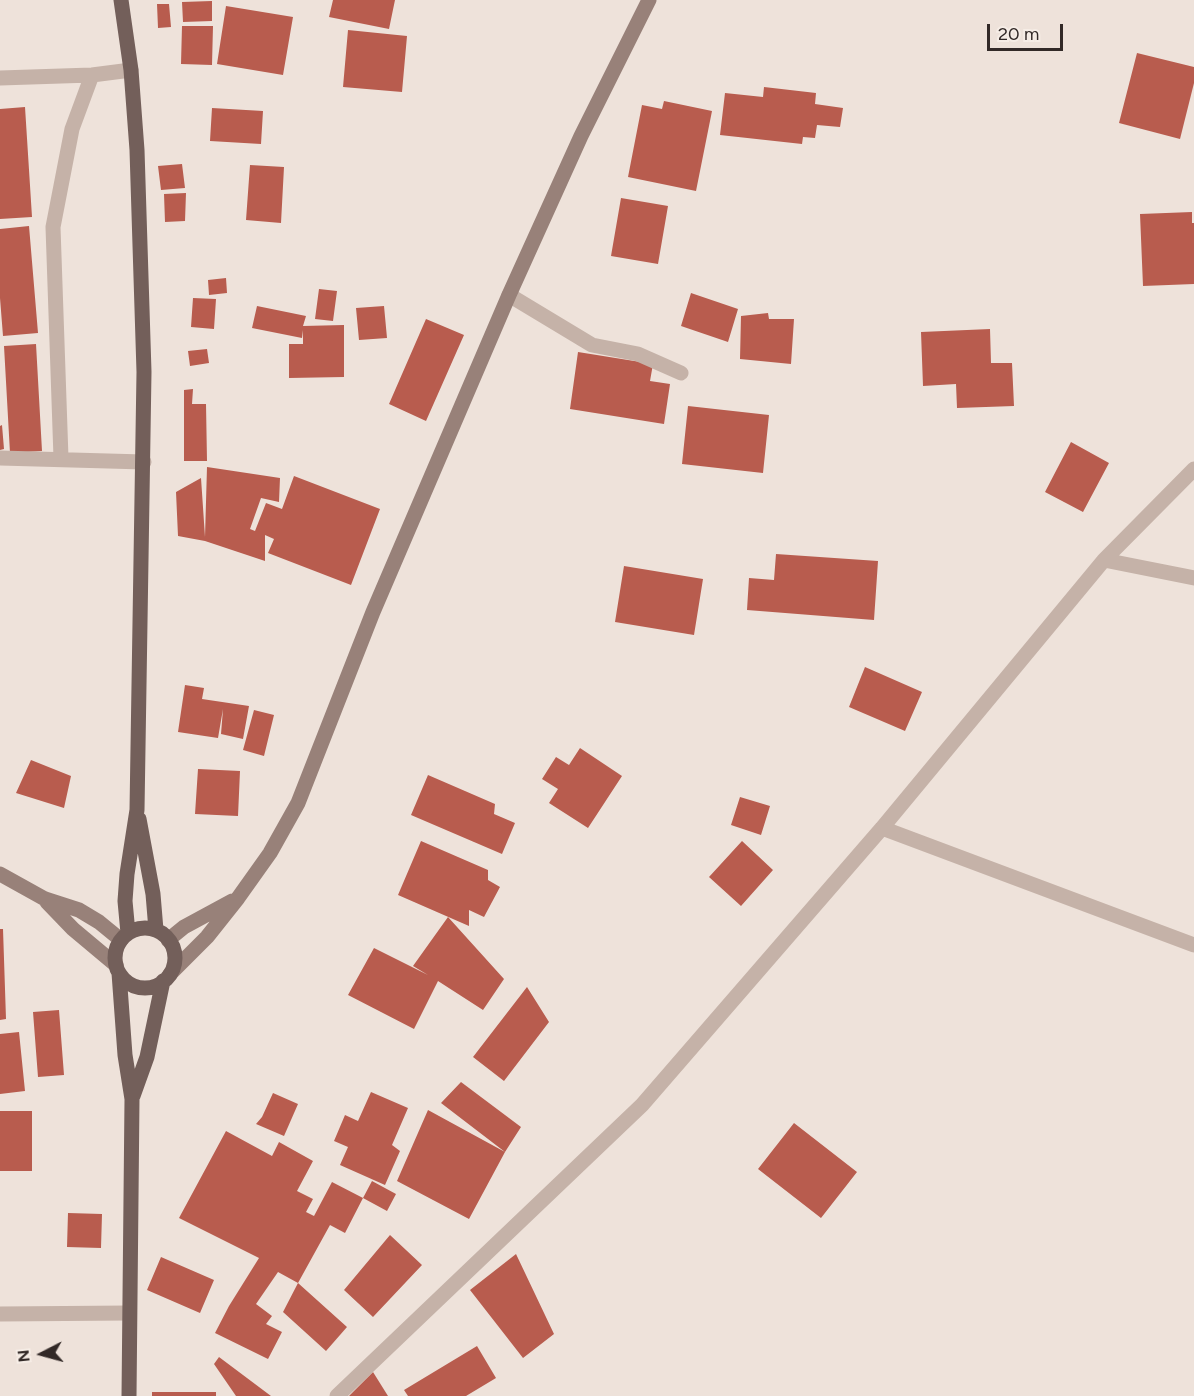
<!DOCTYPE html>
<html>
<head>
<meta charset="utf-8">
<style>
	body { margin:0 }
	#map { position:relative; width:1194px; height:1396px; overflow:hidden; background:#eee2da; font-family:Figtree,sans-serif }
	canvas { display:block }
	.north { position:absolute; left:12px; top:1324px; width:60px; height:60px; -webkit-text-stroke:4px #f6ede6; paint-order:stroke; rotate:264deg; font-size:16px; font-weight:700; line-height:24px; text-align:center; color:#322927 }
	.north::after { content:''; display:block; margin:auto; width:21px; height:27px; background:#322927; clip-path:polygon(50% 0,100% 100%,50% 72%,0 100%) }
	.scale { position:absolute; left:987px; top:24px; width:76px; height:27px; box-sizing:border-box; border:3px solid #322927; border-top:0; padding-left:8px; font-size:18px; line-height:21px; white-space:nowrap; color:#322927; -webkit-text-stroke:4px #f6ede6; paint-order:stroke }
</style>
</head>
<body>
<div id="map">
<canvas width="1194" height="1396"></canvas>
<div class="north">N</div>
<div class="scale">20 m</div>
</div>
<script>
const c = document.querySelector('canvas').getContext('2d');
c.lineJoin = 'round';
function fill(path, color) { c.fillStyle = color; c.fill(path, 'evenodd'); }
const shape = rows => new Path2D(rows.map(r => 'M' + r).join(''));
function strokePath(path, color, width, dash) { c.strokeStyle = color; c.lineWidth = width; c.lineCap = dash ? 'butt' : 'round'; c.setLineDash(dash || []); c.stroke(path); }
const building = shape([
	[333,0,395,0,389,29,329,17],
	[212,1,212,21,183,22,182,2],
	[157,4,169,4,171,27,158,28],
	[226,6,293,17,283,75,217,64],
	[182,26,213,26,212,65,181,64],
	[348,30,407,36,402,92,343,87],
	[1137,53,1194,67,1194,83,1180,139,1119,123],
	[764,87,816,93,815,104,843,108,840,127,817,125,815,138,803,137,802,144,720,135,725,93,763,97],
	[664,101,712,111,696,191,628,177,642,105,662,109],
	[25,107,32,217,0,219,0,109],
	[212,108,263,111,261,144,210,141],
	[182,164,185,188,161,190,158,166],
	[250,165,284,167,281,223,246,220],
	[186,193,185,221,165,222,164,194],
	[621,198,668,206,658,264,611,256],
	[1192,212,1192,223,1194,223,1194,284,1143,286,1140,214],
	[29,226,38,333,3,336,0,298,0,229],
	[226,278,227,293,209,295,208,280],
	[319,289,337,291,333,321,315,319],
	[691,293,738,309,728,342,681,326],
	[193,298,216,299,214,329,191,327],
	[257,306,306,316,303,326,344,325,344,377,289,378,289,344,303,344,303,330,302,338,252,328],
	[384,306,387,338,359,340,356,308],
	[768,313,769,319,794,319,791,364,740,359,741,316],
	[426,319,464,335,426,421,389,404],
	[990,329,991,363,1012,363,1014,406,957,408,956,384,923,386,921,332],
	[36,344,42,451,10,453,4,346],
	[207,349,209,363,190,366,188,351],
	[578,352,653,364,650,381,670,384,664,424,570,409],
	[193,389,192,404,206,404,207,461,184,461,184,390],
	[688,406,769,415,763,473,682,464],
	[2,425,4,449,0,450,0,426],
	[1071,442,1109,463,1083,512,1045,492],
	[207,467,280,478,279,502,261,498,250,529,255,531,266,503,282,509,294,476,380,509,351,585,268,553,274,539,265,535,265,561,205,541,178,536,176,492,201,478,205,537],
	[776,554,878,561,874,620,747,610,749,578,774,580],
	[624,566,703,579,694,635,615,622],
	[865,667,922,692,905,731,849,707],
	[185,685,204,688,202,699,249,706,243,739,221,734,223,709,218,738,178,732],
	[254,710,274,715,264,756,243,750],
	[580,748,622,776,588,828,549,803,558,789,542,779,556,757,569,765],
	[31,760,71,776,64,808,16,793],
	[198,769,240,771,238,816,195,814],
	[428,775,495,804,494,814,515,823,502,854,411,815],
	[740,797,770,806,761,835,731,825],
	[421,841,488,870,488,880,500,887,484,917,469,910,469,926,398,895],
	[742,841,773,870,741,906,709,877],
	[448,917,504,979,483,1010,438,981,414,1029,348,995,374,948,428,975,413,966],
	[0,929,3,929,6,1019,0,1020],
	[527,987,549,1022,504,1081,473,1057],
	[59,1010,64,1075,38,1077,33,1012],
	[19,1032,25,1091,0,1094,0,1034],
	[461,1082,521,1127,505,1152,441,1103],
	[371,1092,408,1108,392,1145,400,1151,385,1185,340,1165,348,1147,334,1141,345,1115,358,1121],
	[273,1093,298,1104,284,1136,256,1124,262,1117],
	[428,1110,505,1152,469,1219,397,1181],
	[0,1111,32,1111,32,1171,0,1171],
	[794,1123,857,1172,821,1218,758,1169],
	[226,1131,272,1156,279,1142,313,1161,297,1191,313,1199,306,1212,314,1216,332,1182,363,1198,372,1181,396,1194,387,1211,363,1198,345,1233,330,1225,298,1283,278,1272,256,1304,272,1316,266,1324,282,1332,268,1359,215,1333,229,1306,259,1258,179,1218],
	[68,1213,102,1214,101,1248,67,1247],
	[390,1235,422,1265,373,1317,344,1290],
	[516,1254,554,1334,523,1358,470,1290],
	[161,1257,214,1280,200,1313,147,1290],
	[298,1283,347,1327,326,1351,283,1312],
	[477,1346,496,1378,466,1396,408,1396,404,1390],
	[219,1357,271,1396,236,1396,214,1364],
	[373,1372,388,1396,349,1396],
	[152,1392,216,1392,216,1396,152,1396]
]);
const minor = shape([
	[0,78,92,75,131,70],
	[509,295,592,345,638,354,681,373],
	[0,458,144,462],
	[61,458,53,227,72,129,92,75],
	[1104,560,1194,578],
	[882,828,1194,945],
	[0,1314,129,1313],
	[337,1396,642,1105,882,828,1104,560,1194,469]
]);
const secondary = shape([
	[0,874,45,899,79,910,99,922,121,940],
	[47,902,73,929,116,965],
	[168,940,184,927,232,901],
	[170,974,207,937,238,898,270,853,298,803,373,612,509,295,581,136,649,0]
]);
const primary = shape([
	[121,0,131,70,137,150,144,372,137,810,127,874,125,901,128,933],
	[139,819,153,894,156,930],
	'115 958a30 30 0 1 1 60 0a30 30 0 1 1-60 0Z',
	[119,973,125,1055,132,1099,129,1396],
	[133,1096,147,1057,163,981]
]);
fill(building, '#b85c4e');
strokePath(minor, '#c5b2a8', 15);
strokePath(secondary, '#988179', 15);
strokePath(primary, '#735f5a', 15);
</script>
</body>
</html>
